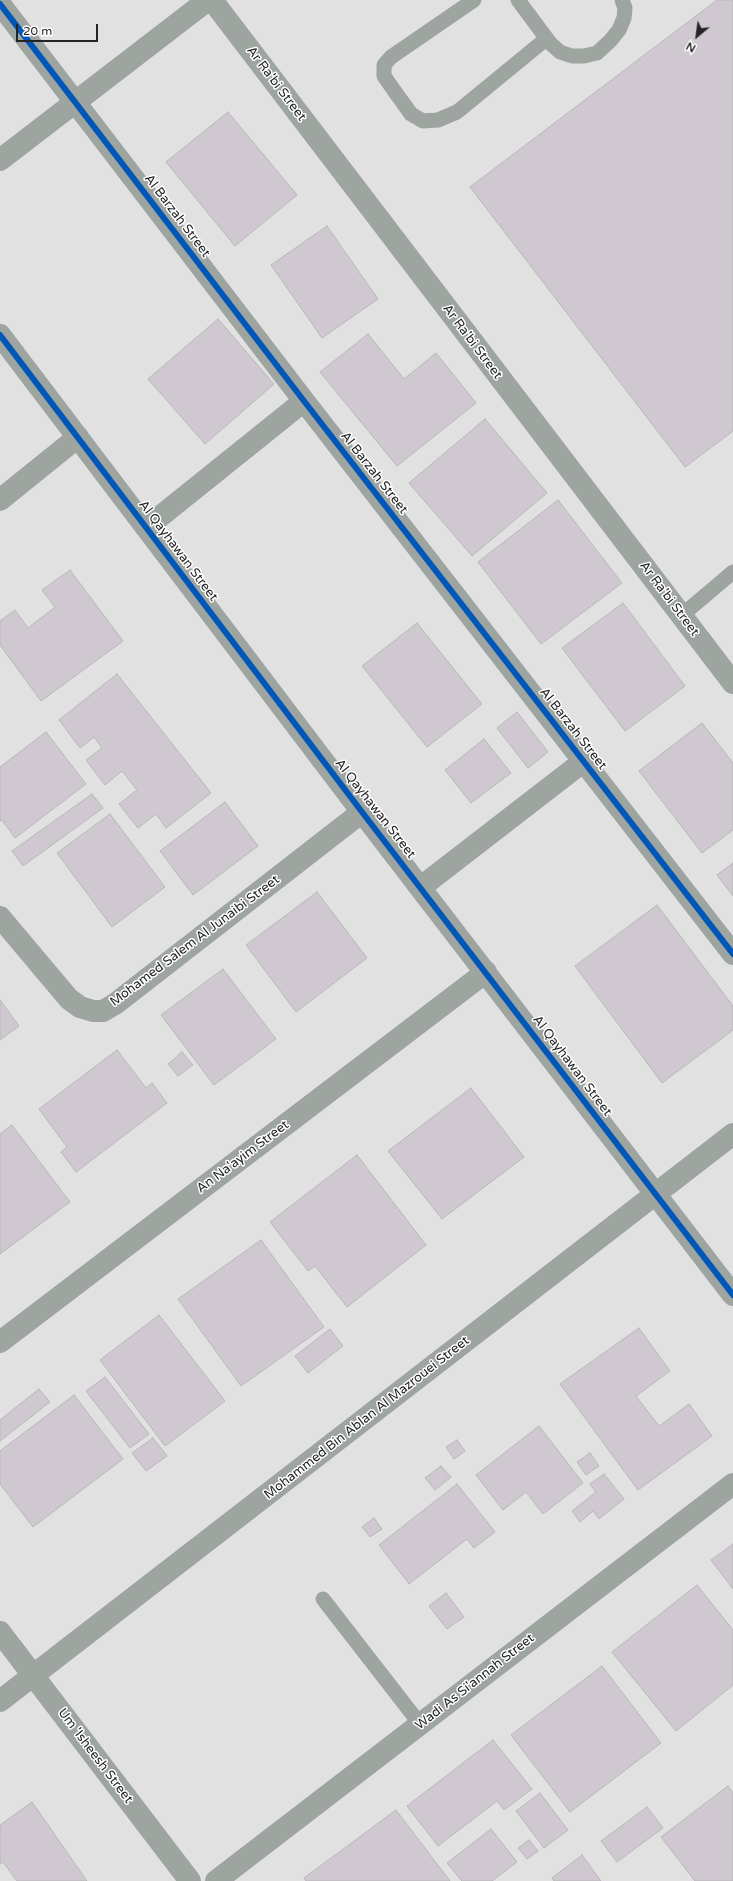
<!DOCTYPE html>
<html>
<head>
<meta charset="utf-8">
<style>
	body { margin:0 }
	#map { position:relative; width:733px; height:1881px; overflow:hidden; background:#e1e1e1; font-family:"Varela Round",sans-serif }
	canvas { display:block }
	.north { position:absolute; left:677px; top:16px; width:40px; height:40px; -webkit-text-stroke:3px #fff; paint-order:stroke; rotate:209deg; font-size:11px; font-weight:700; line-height:16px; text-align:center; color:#252425 }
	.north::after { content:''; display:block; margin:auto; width:14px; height:18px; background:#252425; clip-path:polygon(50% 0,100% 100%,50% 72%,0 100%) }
	.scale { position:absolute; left:16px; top:24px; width:82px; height:18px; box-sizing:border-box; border:2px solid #252425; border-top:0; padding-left:5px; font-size:12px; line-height:14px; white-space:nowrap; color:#252425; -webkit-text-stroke:3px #fff; paint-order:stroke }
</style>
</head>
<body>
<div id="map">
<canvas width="733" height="1881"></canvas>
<div class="north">N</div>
<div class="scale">20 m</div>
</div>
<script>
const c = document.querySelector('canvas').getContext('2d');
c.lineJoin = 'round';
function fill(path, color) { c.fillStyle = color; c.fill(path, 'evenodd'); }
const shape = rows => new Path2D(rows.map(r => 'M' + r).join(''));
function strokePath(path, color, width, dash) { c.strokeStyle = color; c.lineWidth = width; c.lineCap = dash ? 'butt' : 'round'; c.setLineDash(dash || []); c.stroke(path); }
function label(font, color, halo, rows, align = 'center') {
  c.font = font + ' "Varela Round",sans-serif'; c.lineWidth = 3; c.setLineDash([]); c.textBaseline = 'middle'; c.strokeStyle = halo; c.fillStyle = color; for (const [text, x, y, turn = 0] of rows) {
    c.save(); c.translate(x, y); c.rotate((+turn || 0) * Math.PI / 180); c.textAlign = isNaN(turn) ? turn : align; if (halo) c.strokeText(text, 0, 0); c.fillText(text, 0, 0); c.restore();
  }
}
const building = shape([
	[717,0,733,0,733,431,685,467,470,187,717,0],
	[228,112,297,195,235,246,166,162,228,112],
	[327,226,378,299,322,338,271,265,327,226],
	[218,319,274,384,205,444,148,379,218,319],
	[368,334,404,379,436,353,476,403,397,466,320,372,368,334],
	[485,419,547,493,472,556,409,483,485,419],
	[558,500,622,583,541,644,478,562,558,500],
	[70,570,123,641,41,701,0,645,0,621,15,610,28,628,55,607,42,590,70,570],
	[623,603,685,686,625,731,562,648,623,603],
	[417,623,482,704,427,747,362,666,417,623],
	[117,674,211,793,166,828,156,814,138,828,119,804,137,790,122,771,105,785,86,760,102,748,94,737,80,748,59,720,117,674],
	[517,712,548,752,528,768,497,728,517,712],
	[702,723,733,763,733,830,702,853,639,771,702,723],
	[46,732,86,784,15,838,2,820,0,821,0,767,46,732],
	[484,739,511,773,471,803,445,770,484,739],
	[92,794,103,808,23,866,12,851,92,794],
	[225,802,258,846,193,895,160,851,225,802],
	[110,814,165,887,112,927,57,853,110,814],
	[733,863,733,896,717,875,733,863],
	[317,892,367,958,296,1012,246,945,317,892],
	[657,905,733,1006,733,1030,662,1083,575,966,657,905],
	[223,969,276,1039,214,1085,161,1015,223,969],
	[0,1000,19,1026,0,1040,0,1000],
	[117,1050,146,1088,152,1083,167,1103,76,1172,61,1152,67,1147,39,1109,117,1050],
	[182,1052,193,1065,178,1076,168,1064,182,1052],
	[471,1088,524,1157,442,1219,388,1151,471,1088],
	[12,1125,70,1202,0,1254,0,1134,12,1125],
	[357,1155,426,1245,347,1307,315,1266,308,1271,270,1222,357,1155],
	[261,1240,324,1327,241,1386,178,1299,261,1240],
	[159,1315,225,1401,165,1446,100,1360,159,1315],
	[639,1328,670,1371,636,1396,659,1426,689,1404,712,1436,638,1490,560,1384,639,1328],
	[330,1329,343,1346,308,1373,295,1356,330,1329],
	[105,1377,149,1434,130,1448,86,1391,105,1377],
	[39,1389,50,1402,0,1441,0,1420,39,1389],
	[74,1395,123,1459,33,1527,0,1484,0,1451,74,1395],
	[539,1426,583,1483,543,1514,526,1492,503,1510,476,1475,539,1426],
	[153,1438,167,1456,146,1471,132,1453,153,1438],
	[457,1440,465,1451,454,1459,446,1447,457,1440],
	[590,1453,599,1466,586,1475,577,1462,590,1453],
	[441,1466,451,1477,435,1490,425,1478,441,1466],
	[604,1474,624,1499,599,1519,593,1511,580,1522,572,1511,596,1492,590,1484,604,1474],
	[457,1484,495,1532,474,1548,467,1539,409,1584,379,1545,457,1484],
	[374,1518,382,1529,370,1537,362,1527,374,1518],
	[733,1544,733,1589,711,1560,733,1544],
	[697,1585,733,1630,733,1685,676,1731,612,1652,697,1585],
	[446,1593,464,1617,447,1629,429,1606,446,1593],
	[602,1666,661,1743,570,1812,511,1735,602,1666],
	[493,1740,532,1789,504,1810,497,1801,438,1846,407,1806,493,1740],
	[728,1786,733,1793,733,1881,695,1881,661,1837,728,1786],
	[540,1793,568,1830,544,1848,516,1811,540,1793],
	[32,1802,87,1881,17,1881,3,1862,0,1864,0,1825,32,1802],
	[647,1807,663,1828,617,1862,601,1841,647,1807],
	[396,1810,450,1881,306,1881,304,1878,396,1810],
	[491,1829,517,1862,492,1881,462,1881,447,1863,491,1829],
	[529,1840,538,1851,527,1859,518,1848,529,1840],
	[582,1855,601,1881,554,1881,552,1878,582,1855]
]);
const lane = shape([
	[474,0,391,57,384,65,384,76,393,89,411,114,423,121,438,120,457,112,546,39],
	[518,0,550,43,560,52,572,56,584,56,597,53,610,41,619,30,624,18,625,8,622,0],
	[681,616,733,572],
	[323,1599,420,1724]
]);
const street = shape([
	[212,0,733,683],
	[0,4,304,401,733,954],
	[0,160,208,0],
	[0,335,362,812,733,1295],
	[0,500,78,437],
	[147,527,304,401],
	[421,887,584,761],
	[0,917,69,999,80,1007,93,1011,103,1011,115,1004,362,812],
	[0,1342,486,972],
	[0,1632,190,1881],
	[0,1701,733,1134],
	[216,1881,733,1484]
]);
const cycleway = shape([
	[0,4,304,401,733,954],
	[0,335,362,812,733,1295]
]);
const streetNames = [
	["Ar Ra'bi Street",276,84,53],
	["Al Barzah Street",177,216,53],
	["Ar Ra'bi Street",472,342,53],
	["Al Barzah Street",374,473,52],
	["Al Qayhawan Street",178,551,53],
	["Ar Ra'bi Street",669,599,53],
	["Al Barzah Street",573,729,52],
	["Al Qayhawan Street",375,809,52],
	["Mohamed Salem Al Junaibi Street",195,941,-37],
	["Al Qayhawan Street",572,1066,53],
	["An Na'ayim Street",243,1157,-37],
	["Mohammed Bin Ablan Al Mazrouei Street",367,1418,-38],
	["Wadi As Si'annah Street",475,1682,-38],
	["Um 'Isheesh Street",95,1756,53]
];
fill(building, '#d0c8d1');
strokePath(building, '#b7b7b7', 1);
strokePath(lane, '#9ea5a0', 15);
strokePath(street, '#9ea5a0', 22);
strokePath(cycleway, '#0057b8', 6);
label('13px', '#252425', '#fff', streetNames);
</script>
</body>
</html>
